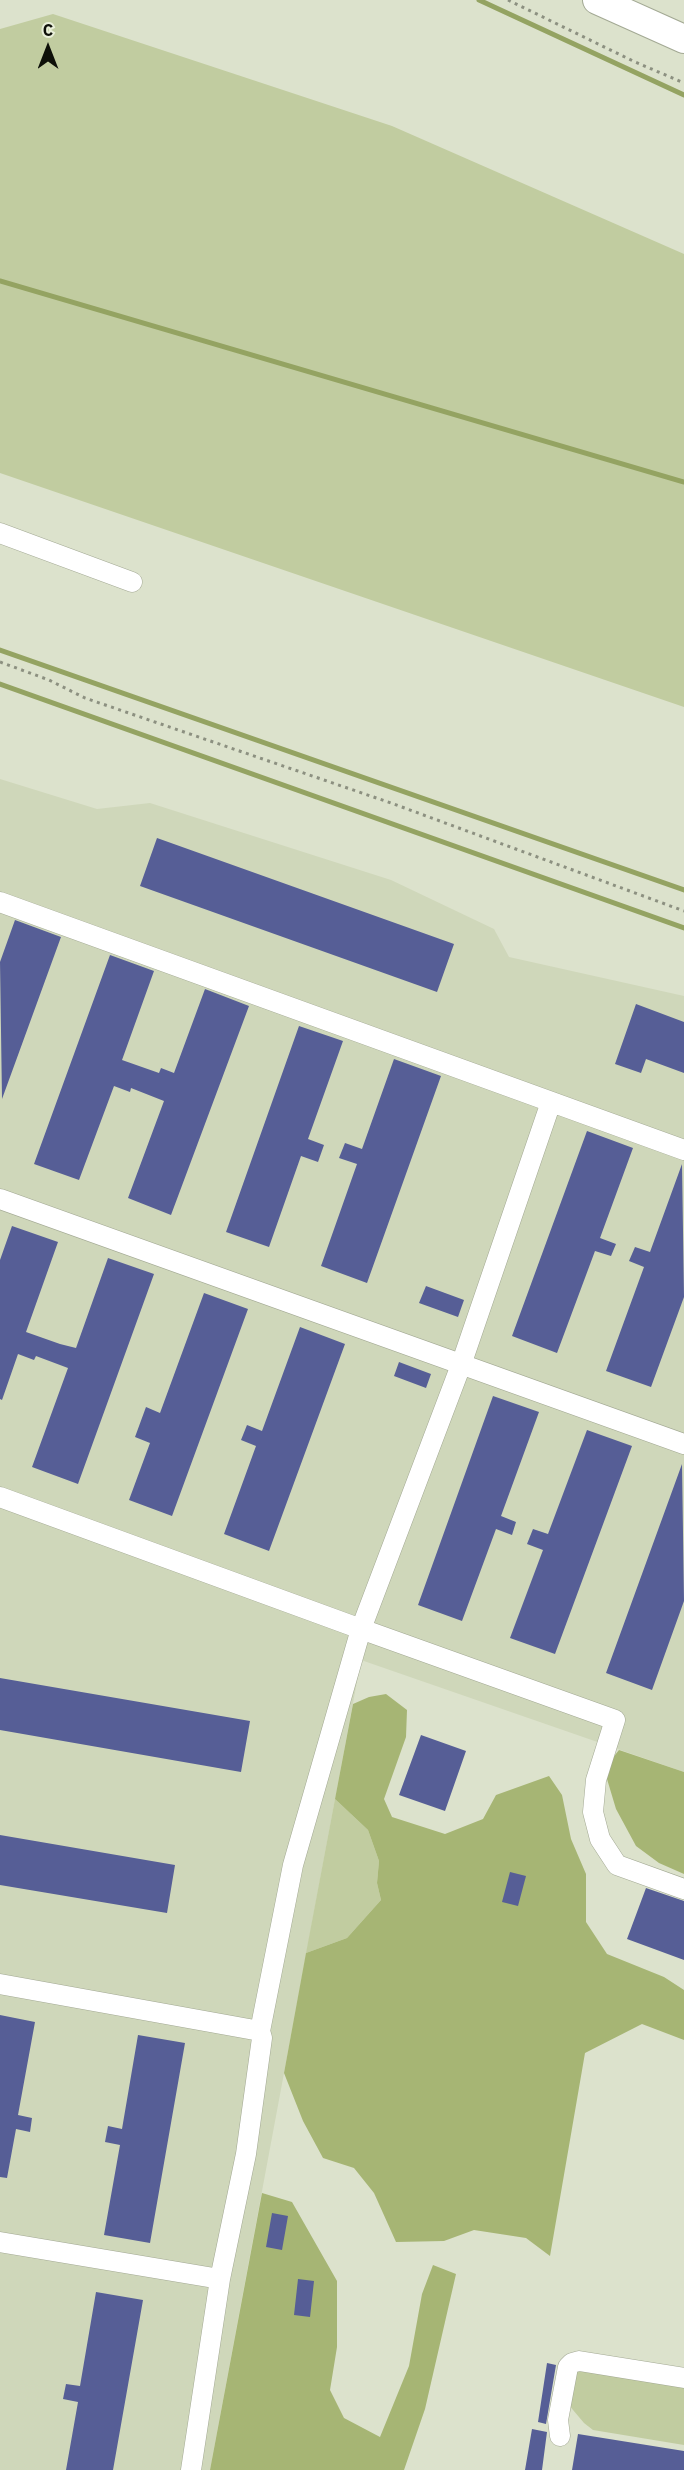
<!DOCTYPE html>
<html>
<head>
<meta charset="utf-8">
<style>
	body { margin:0 }
	#map { position:relative; width:684px; height:2470px; overflow:hidden; background:#dce2cc; font-family:"IBM Plex Sans",sans-serif }
	canvas { display:block }
	.north { position:absolute; left:18px; top:18px; width:60px; height:60px; -webkit-text-stroke:4px #e9efd9; paint-order:stroke; rotate:0deg; font-size:16px; font-weight:700; line-height:24px; text-align:center; color:#0e1009 }
	.north::after { content:''; display:block; margin:auto; width:21px; height:27px; background:#0e1009; clip-path:polygon(50% 0,100% 100%,50% 72%,0 100%) }
</style>
</head>
<body>
<div id="map">
<canvas width="684" height="2470"></canvas>
<div class="north">С</div>
</div>
<script>
const c = document.querySelector('canvas').getContext('2d');
c.lineJoin = 'round';
function fill(path, color) { c.fillStyle = color; c.fill(path, 'evenodd'); }
const shape = rows => new Path2D(rows.map(r => 'M' + r).join(''));
function strokePath(path, color, width, dash) { c.strokeStyle = color; c.lineWidth = width; c.lineCap = dash ? 'butt' : 'round'; c.setLineDash(dash || []); c.stroke(path); }
const built = shape([
	[0,779,97,809,150,803,391,880,494,929,509,957,684,996,684,1772,361,1660,210,2470,0,2470]
]);
const green = shape([
	[53,14,392,126,684,254,684,707,0,473,0,29],
	[335,1799,368,1830,379,1861,377,1883,381,1900,347,1938,306,1953],
	[581,2369,684,2387,684,2445,593,2430,584,2423,568,2404,574,2374]
]);
const forest = shape([
	[386,1694,407,1710,406,1737,384,1799,392,1817,445,1834,483,1819,496,1795,549,1776,562,1795,571,1839,586,1874,586,1922,607,1954,664,1977,684,1990,684,2040,642,2024,585,2053,550,2256,526,2238,474,2230,444,2241,396,2242,374,2193,354,2168,323,2158,303,2121,284,2073,306,1953,347,1938,381,1900,377,1883,379,1861,368,1830,335,1799,353,1704,369,1697],
	[619,1750,684,1772,684,1874,659,1863,636,1846,616,1809,604,1769],
	[262,2193,292,2202,337,2281,337,2347,330,2390,344,2418,380,2437,409,2366,422,2294,433,2265,456,2274,425,2409,404,2470,210,2470]
]);
const stream = shape([
	[479,0,684,95],
	[0,281,684,482],
	[0,650,684,890],
	[0,684,684,928]
]);
const building = shape([
	[157,838,454,944,437,992,140,886],
	[15,920,61,937,2,1099,0,962],
	[110,955,154,971,122,1060,159,1073,161,1068,174,1073,205,989,249,1006,171,1215,128,1198,164,1101,131,1088,130,1092,114,1086,79,1180,34,1164],
	[636,1004,684,1022,684,1073,646,1059,641,1073,615,1064],
	[299,1026,343,1041,308,1139,324,1145,318,1162,301,1156,269,1247,226,1232],
	[394,1059,441,1076,367,1283,321,1266,357,1164,339,1158,345,1143,362,1149],
	[587,1131,633,1148,600,1238,616,1244,611,1256,595,1251,557,1353,512,1336],
	[682,1164,684,1297,651,1387,606,1371,644,1267,629,1261,635,1247,650,1252],
	[12,1226,58,1242,26,1332,60,1344,76,1348,108,1258,154,1274,78,1484,32,1467,68,1368,36,1356,34,1360,18,1354,2,1400,0,1399,0,1260],
	[426,1286,464,1300,458,1317,419,1303],
	[204,1293,248,1309,172,1516,129,1500,150,1443,135,1437,146,1407,160,1413],
	[300,1327,345,1344,269,1551,224,1534,256,1446,241,1440,247,1425,262,1431],
	[399,1362,431,1374,426,1388,394,1376],
	[493,1396,539,1412,501,1516,516,1522,512,1535,496,1529,462,1621,418,1605],
	[587,1430,632,1446,555,1654,510,1638,543,1550,527,1544,533,1529,548,1534],
	[682,1464,684,1601,652,1690,606,1673],
	[0,1678,250,1721,241,1772,0,1730],
	[421,1735,466,1751,445,1811,399,1795],
	[0,1835,175,1865,167,1913,0,1885],
	[510,1872,526,1876,518,1906,502,1902],
	[646,1888,684,1901,684,1960,627,1939],
	[0,2015,35,2022,18,2115,32,2118,30,2132,16,2129,7,2178,0,2177],
	[138,2035,185,2043,150,2243,104,2235,120,2145,105,2142,108,2126,122,2129],
	[272,2213,288,2216,282,2250,266,2247],
	[298,2279,314,2281,310,2317,294,2315],
	[96,2292,143,2300,113,2470,66,2470,78,2402,63,2399,66,2384,80,2386],
	[547,2363,556,2365,546,2424,538,2422],
	[532,2429,547,2432,542,2470,525,2470],
	[578,2434,684,2451,684,2470,572,2470]
]);
const path = shape([
	[508,0,633,61,684,83],
	[0,662,49,680,85,698,391,803,684,911]
]);
const minor = shape([
	[0,533,132,582],
	[0,902,684,1150],
	[551,1102,461,1365,361,1629,615,1720,596,1780,593,1812,600,1839,617,1865,684,1889],
	[0,1199,684,1444],
	[0,1497,361,1629,293,1865,260,2031,262,2038,246,2154,220,2279,191,2470],
	[0,1984,260,2031],
	[0,2242,220,2279],
	[560,2436,558,2420,568,2367,572,2363,579,2361,684,2378]
]);
const highway = shape([
	[597,0,684,39]
]);
fill(built, '#cfd7ba');
fill(green, '#c1cca0');
fill(forest, '#a6b574');
strokePath(stream, '#94a362', 5);
fill(building, '#565e96');
strokePath(minor, '#a3a994', 21);
strokePath(highway, '#a3a994', 30);
strokePath(path, '#8c9080', 3, [3, 4.5]);
strokePath(minor, '#fff', 20);
strokePath(highway, '#fff', 28);
</script>
</body>
</html>
